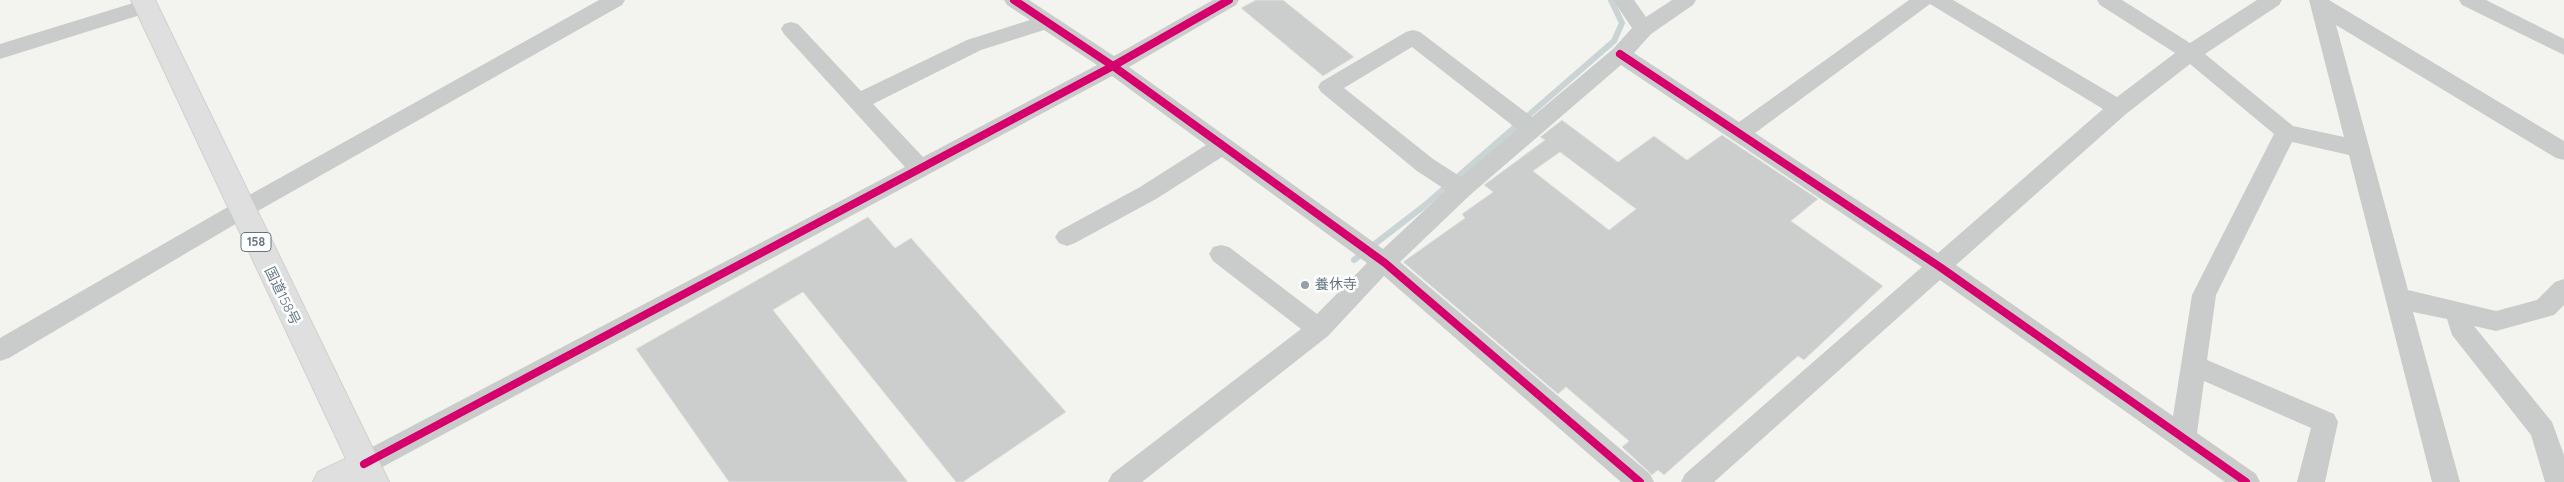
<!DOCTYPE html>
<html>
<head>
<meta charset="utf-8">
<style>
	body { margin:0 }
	canvas { display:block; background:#f3f3f0 }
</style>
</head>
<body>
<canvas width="2564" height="482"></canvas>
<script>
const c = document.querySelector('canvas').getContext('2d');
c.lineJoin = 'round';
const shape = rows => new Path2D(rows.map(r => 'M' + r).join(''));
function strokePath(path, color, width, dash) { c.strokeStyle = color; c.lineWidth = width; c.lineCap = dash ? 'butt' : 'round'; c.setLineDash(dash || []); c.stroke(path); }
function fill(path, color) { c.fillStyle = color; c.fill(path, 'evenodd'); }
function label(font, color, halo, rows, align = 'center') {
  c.font = font + ' Quicksand,"Noto Sans JP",sans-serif'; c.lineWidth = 5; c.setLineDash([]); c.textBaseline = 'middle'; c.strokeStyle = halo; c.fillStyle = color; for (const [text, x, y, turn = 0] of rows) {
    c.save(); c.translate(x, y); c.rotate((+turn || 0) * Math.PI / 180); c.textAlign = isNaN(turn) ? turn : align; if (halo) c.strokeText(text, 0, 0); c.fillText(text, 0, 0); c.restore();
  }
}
const stream = shape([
	[1354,260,1424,206,1614,41,1622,23,1611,0]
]);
const building = shape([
	[1256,0,1283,0,1354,57,1323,76,1241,8,1256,0],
	[1562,120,1618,162,1654,136,1687,160,1722,135,1818,199,1791,221,1883,286,1804,360,1798,356,1664,475,1658,470,1652,475,1622,447,1629,441,1566,387,1558,394,1403,262,1465,218,1462,214,1493,192,1484,185,1545,140,1540,137,1562,120],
	[1560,152,1636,209,1609,230,1533,171,1560,152],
	[868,217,895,248,911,238,1066,412,963,482,956,482,803,292,773,310,908,482,729,482,636,349,868,217]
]);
const minor = shape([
	[143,0,153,1,156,6,153,11,0,59,0,44,143,0],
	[599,0,625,0,622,5,249,216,9,358,0,361,0,338,233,204,599,0],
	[1004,0,1029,0,1114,56,1213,0,1239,0,1236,5,1129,67,1383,249,1446,190,1417,171,1321,92,1318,87,1321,82,1406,32,1413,30,1420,32,1532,117,1613,49,1632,28,1613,0,1634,0,1646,17,1672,0,1696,0,1693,5,1651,34,1634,53,1739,122,1909,0,1953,0,2117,97,2175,53,2100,5,2097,0,2122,0,2190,43,2257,0,2282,0,2279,5,2205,54,2293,126,2344,137,2309,0,2329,0,2564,141,2564,160,2556,158,2336,25,2408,290,2496,311,2537,300,2555,282,2564,279,2564,305,2554,315,2496,331,2474,326,2552,422,2564,455,2564,482,2545,482,2531,435,2452,335,2447,319,2413,312,2460,482,2432,482,2349,155,2292,142,2216,295,2207,360,2334,414,2338,422,2325,482,2297,482,2311,428,2204,381,2197,433,2256,474,2260,482,2225,482,1940,280,1714,482,1681,482,1685,474,1922,267,1621,65,1470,195,1400,262,1650,474,1654,482,1621,482,1384,276,1328,336,1142,482,1108,482,1112,474,1301,329,1213,261,1209,254,1213,247,1221,245,1229,247,1317,314,1367,263,1222,157,1156,199,1075,243,1067,246,1059,243,1055,237,1059,231,1140,187,1206,145,1112,76,373,472,364,476,355,472,351,464,355,456,905,167,784,34,781,29,784,24,791,22,798,24,861,91,967,40,1030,20,1007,5,1004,0],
	[1930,4,2103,109,1938,253,1755,133,1930,4],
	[1044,30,1097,65,923,157,873,104,981,50,1044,30],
	[1412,47,1517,129,1461,177,1433,159,1344,88,1412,47],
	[2190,64,2274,134,2192,295,2173,416,1956,265,2126,114,2190,64],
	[2459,0,2486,0,2564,39,2564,55,2462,5,2459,0]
]);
const major = shape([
	[364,450,375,454,380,464,375,474,359,482,313,482,318,472,364,450]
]);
const highway = shape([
	[131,0,155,0,389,482,357,482,131,0]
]);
const cycleway = shape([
	[1014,0,1113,66,1385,263,1640,482],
	[1620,54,1940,267,2246,482],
	[364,464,1113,66,1229,0]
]);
const markers = [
	[1305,285,5,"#95a1a8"]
];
const shields = [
	[256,242,30]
];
const shieldNames = [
	["158",256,242]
];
const poiNames = [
	["養休寺",1315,285]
];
const streetNames = [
	["国道158号",282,296,64]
];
strokePath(stream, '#cbd4d5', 6);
fill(building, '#cccece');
strokePath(building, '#e2e2e0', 1);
strokePath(major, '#d1d1d1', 2);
strokePath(highway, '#cfd0cf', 2);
fill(minor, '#cacccc');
fill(major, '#dfdfe0');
fill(highway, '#dfdfe0');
strokePath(cycleway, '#d6006c', 8);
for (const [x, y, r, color] of markers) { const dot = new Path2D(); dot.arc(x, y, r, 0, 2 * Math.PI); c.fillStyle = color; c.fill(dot); strokePath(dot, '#fff', 2); }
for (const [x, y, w] of shields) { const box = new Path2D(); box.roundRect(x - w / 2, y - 9.5, w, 19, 4); c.fillStyle = '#fff'; c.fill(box); strokePath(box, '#627581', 1); }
label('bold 12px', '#627581', null, shieldNames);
label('14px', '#627581', '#fff', poiNames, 'left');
label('14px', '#627581', '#fff', streetNames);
</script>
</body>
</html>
